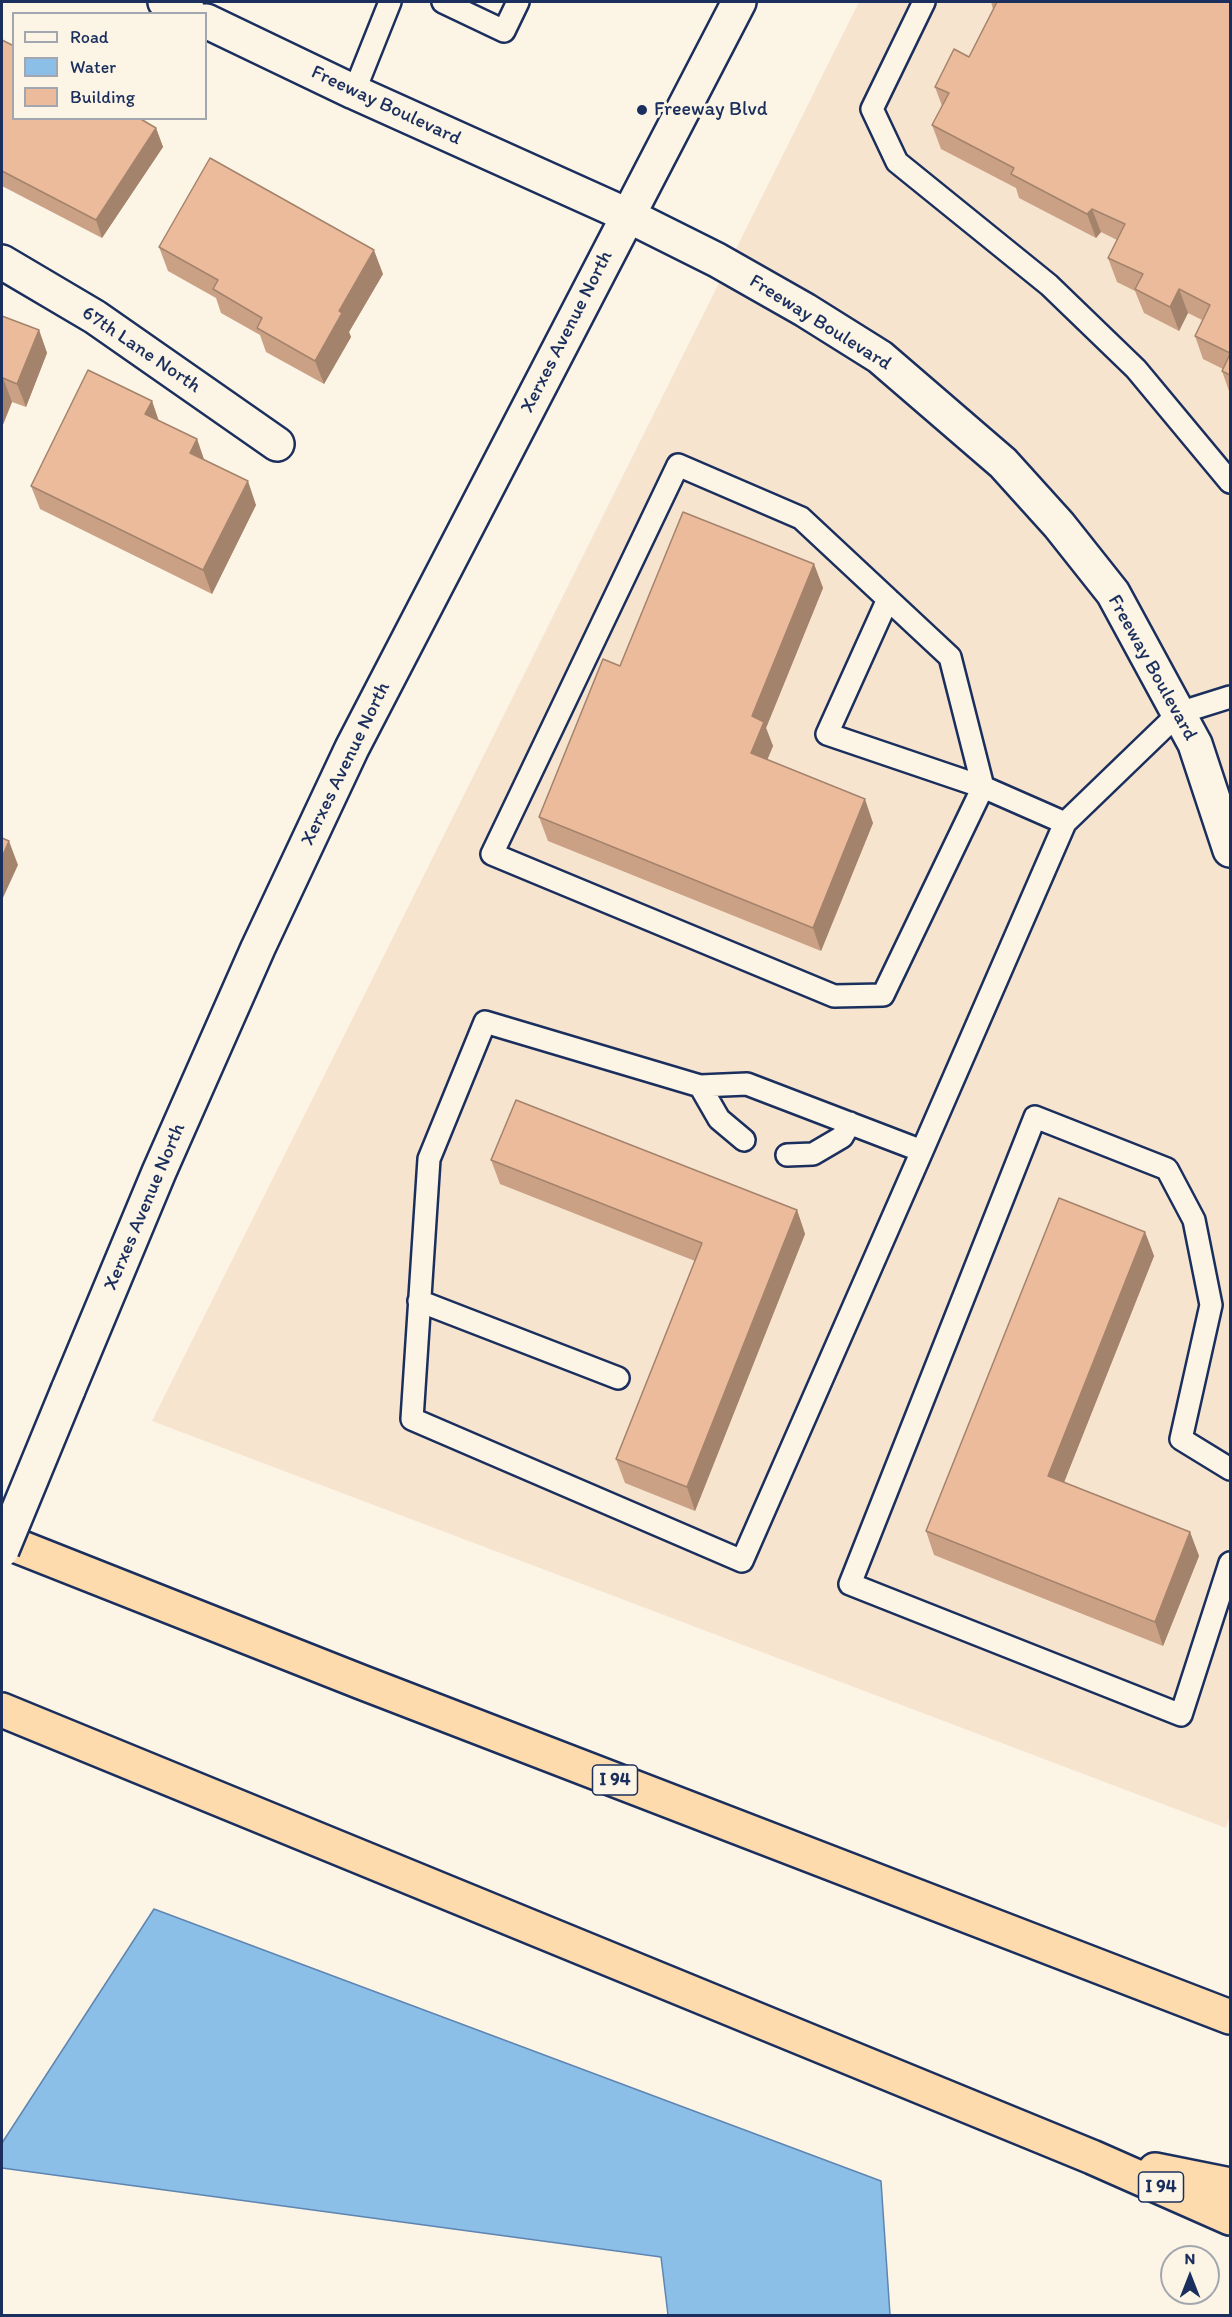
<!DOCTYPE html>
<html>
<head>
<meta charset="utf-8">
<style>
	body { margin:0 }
	#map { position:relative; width:1232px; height:2317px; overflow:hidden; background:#fcf5e5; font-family:Itim,sans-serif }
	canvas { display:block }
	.frame { position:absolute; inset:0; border:3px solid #1b2f5e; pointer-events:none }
	.legend { position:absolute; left:12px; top:12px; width:195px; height:108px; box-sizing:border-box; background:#fcf5e5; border:2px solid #a2a6af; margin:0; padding:8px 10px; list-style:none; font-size:18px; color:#1b2f5e }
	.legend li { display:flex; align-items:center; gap:12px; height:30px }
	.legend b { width:30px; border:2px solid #a2a6af }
	.north { position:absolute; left:1160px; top:2245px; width:60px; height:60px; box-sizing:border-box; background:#fcf5e5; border:2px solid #a2a6af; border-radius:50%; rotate:0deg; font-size:16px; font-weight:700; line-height:24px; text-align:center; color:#1b2f5e }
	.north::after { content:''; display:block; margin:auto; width:21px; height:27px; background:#1b2f5e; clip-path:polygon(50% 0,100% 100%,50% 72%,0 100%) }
</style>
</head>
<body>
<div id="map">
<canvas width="1232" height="2317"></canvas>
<div class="frame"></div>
<ul class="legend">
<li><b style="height:8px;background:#fcf5e5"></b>Road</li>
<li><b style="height:16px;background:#8bbfe8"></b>Water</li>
<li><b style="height:16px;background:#ebbb9b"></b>Building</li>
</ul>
<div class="north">N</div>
</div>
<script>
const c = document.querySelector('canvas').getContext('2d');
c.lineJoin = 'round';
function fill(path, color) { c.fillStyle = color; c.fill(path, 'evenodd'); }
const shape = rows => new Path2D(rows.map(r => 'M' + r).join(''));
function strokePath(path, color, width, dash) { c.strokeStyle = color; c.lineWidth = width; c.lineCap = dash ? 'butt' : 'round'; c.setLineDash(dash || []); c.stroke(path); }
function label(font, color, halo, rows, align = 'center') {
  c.font = font + ' Itim,sans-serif'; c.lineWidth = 6; c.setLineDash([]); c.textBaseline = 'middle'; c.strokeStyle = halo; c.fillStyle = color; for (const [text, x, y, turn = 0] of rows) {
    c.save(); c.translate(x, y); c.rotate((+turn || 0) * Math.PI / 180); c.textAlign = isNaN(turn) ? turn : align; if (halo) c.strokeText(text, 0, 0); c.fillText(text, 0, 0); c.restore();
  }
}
const built = shape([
	[859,2,1230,2,1230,1815,1226,1828,152,1421]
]);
const water = shape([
	[154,1909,881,2181,890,2315,668,2315,661,2257,2,2168,2,2143,154,1909]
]);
const lane = shape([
	[443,2,504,31,518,2],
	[924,2,872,109,897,162,1049,285,1136,369,1230,482],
	[354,92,390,2],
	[888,599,827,734,983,787,883,995,834,996,492,854,678,465,801,518,950,657,983,787,1065,823],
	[700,1086,719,1119,744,1140],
	[922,1151,747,1084,700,1086,485,1022,429,1159,412,1419,742,1561,922,1151,1065,823,1179,713,1230,697],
	[787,1155,813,1154,842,1137,850,1123],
	[419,1301,618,1378],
	[1230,1469,1181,1439,1211,1305,1194,1220,1167,1169,1035,1117,850,1584,1181,1715,1230,1563]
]);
const street = shape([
	[165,2,190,14],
	[206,21,354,92,627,215],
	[2,262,95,317,277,444]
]);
const secondary = shape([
	[627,215,717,260,805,310,880,357,1003,463,1059,525,1113,593,1195,744,1230,850],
	[68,1390,159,1172,258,948,352,748,739,2]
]);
const highway = shape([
	[2,1540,361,1682,1230,2017],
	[2,1710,1092,2157,1230,2218],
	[1155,2170,1230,2185]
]);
const secondaryBridge = shape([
	[2,1550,68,1390]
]);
const wall = shape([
	[991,2,1230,2,1230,394,1222,371,1223,369,1203,359,1195,336,1202,320,1188,313,1179,331,1144,313,1135,291,1117,282,1108,258,1117,240,1101,232,1096,238,1019,198,1016,188,941,149,932,125,942,106,935,87,969,57,993,9],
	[2,41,156,128,163,147,102,238,2,186],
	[159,247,383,274,349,332,351,337,324,384,266,352,260,335,221,313,216,298,168,271],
	[2,316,39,330,47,353,26,407,12,402,2,427],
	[152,401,159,421,197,439,204,459,256,505,212,594,40,509,31,486],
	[814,564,823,588,766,728,773,746,767,760,873,823,821,951,548,841,539,817,620,666],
	[491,1160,797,1210,805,1234,695,1511,625,1483,616,1459,695,1261,500,1184],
	[1145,1232,1154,1256,1064,1482,1190,1532,1199,1556,1163,1646,934,1555,926,1531]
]);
const shadedWall = shape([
	[156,128,163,147,102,238,96,220],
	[1092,209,1101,232,1096,238,1087,214],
	[374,250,383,274,349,332,351,337,324,384,315,361,339,311],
	[1179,289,1188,313,1179,331,1170,307],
	[39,330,47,353,26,407,17,384],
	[3,378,12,402,2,427,2,382],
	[152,401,160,425,145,414],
	[197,439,205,463,190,453],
	[248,481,256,505,212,594,203,570],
	[814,564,823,588,766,728,773,746,760,777,751,753,752,716],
	[865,799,873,823,821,951,813,928],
	[9,841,18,865,2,900,2,857],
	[797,1210,805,1234,695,1511,687,1487],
	[1145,1232,1154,1256,1057,1500,1048,1476],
	[1190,1532,1199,1556,1163,1646,1155,1622]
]);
const building = shape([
	[997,2,1230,2,1230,353,1195,336,1210,305,1179,289,1170,307,1135,289,1143,274,1108,258,1125,224,1092,209,1087,214,1011,174,1014,168,932,125,949,93,935,87,954,49,969,57,997,2],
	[2,40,14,46,14,118,139,118,156,128,96,220,2,171,2,40],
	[210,158,374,250,339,311,342,313,315,361,257,328,262,318,213,289,218,280,159,247,210,158],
	[2,316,39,330,17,384,3,378,2,382,2,316],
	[1230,354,1230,375,1222,371,1230,354],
	[88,370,152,401,145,414,197,439,190,453,248,481,203,570,31,486,88,370],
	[683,512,814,564,752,716,764,722,751,753,865,799,813,928,539,817,603,659,620,666,683,512],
	[2,838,9,841,2,857,2,838],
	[516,1100,797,1210,687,1487,616,1459,702,1243,491,1160,516,1100],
	[1059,1198,1145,1232,1048,1476,1190,1532,1155,1622,926,1531,1059,1198]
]);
const markers = [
	[642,110,6,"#1b2f5e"]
];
const shields = [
	[615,1780,45],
	[1161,2187,45]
];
const shieldNames = [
	["I 94",615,1780],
	["I 94",1161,2187]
];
const streetNames = [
	["Freeway Boulevard",386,106,25],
	["Freeway Boulevard",820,323,32],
	["Xerxes Avenue North",567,332,-63],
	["67th Lane North",141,350,34],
	["Freeway Boulevard",1152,668,61],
	["Xerxes Avenue North",346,764,-64],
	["Xerxes Avenue North",145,1207,-67]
];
const poiNames = [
	["Freeway Blvd",654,110]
];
fill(built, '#f7e4cf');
fill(water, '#8bbfe8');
strokePath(water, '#5e85b1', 1.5);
strokePath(lane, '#1b2f5e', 26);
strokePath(street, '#1b2f5e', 38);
strokePath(secondary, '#1b2f5e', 38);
strokePath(highway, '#1b2f5e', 38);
strokePath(lane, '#fcf5e5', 21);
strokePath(street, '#fcf5e5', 33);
strokePath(secondary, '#fcf5e5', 33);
strokePath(highway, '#fedbac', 33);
strokePath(secondaryBridge, '#1b2f5e', 38, []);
strokePath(secondaryBridge, '#fcf5e5', 33);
fill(wall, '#caa185');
fill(shadedWall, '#a4836c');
fill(building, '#ebbb9b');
strokePath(building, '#a4836c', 1.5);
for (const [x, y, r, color] of markers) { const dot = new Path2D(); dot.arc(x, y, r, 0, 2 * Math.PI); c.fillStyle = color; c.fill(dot); strokePath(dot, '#fcf5e5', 2); }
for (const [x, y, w] of shields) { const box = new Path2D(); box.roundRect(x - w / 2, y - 15, w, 30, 4.5); c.fillStyle = '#fcf5e5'; c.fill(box); strokePath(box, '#1b2f5e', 1.5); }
label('bold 18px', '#1b2f5e', null, shieldNames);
label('20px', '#1b2f5e', '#fcf5e5', streetNames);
label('20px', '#1b2f5e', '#fcf5e5', poiNames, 'left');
</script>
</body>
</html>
